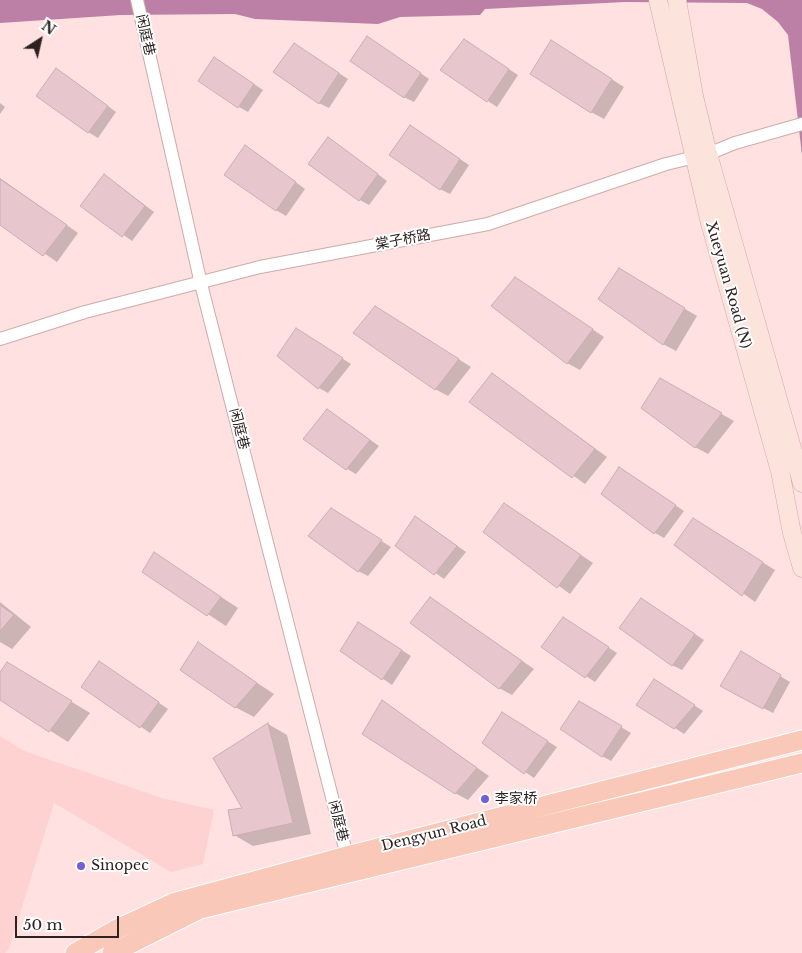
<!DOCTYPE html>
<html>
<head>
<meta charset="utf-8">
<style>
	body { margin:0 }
	#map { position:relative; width:802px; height:953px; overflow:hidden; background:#fee1e0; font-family:"Libre Baskerville",serif }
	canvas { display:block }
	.north { position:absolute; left:15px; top:15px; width:50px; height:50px; -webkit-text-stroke:4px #fff; paint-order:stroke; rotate:35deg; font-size:14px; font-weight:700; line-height:20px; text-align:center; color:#2e2121 }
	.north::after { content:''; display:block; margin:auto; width:18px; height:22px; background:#2e2121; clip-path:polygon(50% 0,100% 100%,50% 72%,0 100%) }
	.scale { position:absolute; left:15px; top:916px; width:104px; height:22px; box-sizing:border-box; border:2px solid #2e2121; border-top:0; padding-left:6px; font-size:15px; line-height:18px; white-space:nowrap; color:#2e2121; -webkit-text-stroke:4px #fff; paint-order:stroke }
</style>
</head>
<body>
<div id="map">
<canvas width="802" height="953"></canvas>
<div class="north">N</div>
<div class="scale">50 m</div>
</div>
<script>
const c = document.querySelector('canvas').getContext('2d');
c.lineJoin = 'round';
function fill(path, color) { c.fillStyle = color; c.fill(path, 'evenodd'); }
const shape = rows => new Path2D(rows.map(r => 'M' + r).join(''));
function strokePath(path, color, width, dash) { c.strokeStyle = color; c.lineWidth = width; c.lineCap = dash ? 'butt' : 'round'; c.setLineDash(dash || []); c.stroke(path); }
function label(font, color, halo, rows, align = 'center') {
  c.font = font + ' "Libre Baskerville","Noto Sans SC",serif'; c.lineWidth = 4; c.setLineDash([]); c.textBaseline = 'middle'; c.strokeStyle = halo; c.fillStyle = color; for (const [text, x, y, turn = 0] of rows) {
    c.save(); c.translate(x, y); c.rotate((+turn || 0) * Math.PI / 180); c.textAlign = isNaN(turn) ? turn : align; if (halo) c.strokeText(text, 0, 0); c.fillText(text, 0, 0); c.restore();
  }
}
const built = shape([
	[0,736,24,751,162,798,214,810,203,864,171,872,54,803,9,949,5,953,0,953]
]);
const water = shape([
	[0,0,802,0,802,155,788,35,778,22,762,9,747,3,625,2,485,9,480,15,400,17,378,24,255,19,235,14,121,15,0,23]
]);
const shadow = shape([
	[377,43,429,79,414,102,404,97],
	[473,46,518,75,497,107,488,101],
	[564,49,624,87,604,119,591,112],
	[303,50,348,79,329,108,319,103],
	[224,64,263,90,248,112,239,107],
	[66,75,116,112,98,138,88,132],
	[0,103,5,107,0,114],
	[419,132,469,165,450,194,440,189],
	[337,144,387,181,369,205,360,200],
	[255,152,305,189,286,216,276,210],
	[0,178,78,233,57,262,0,223],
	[113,181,154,212,132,241,82,205],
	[619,270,697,316,676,351,663,344],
	[528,286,604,337,580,370,567,363],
	[388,315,471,367,448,396,435,389],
	[306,335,351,364,328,393,319,388],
	[492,374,607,457,585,484,471,402],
	[661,380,734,421,708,454,695,447],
	[337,416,379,446,356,474,347,469],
	[629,474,684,511,664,538,655,533],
	[517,512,593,563,570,594,485,532],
	[340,515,391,547,368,576,358,571],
	[425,523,466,552,444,579,397,546],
	[705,527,775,570,755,602,675,544],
	[155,554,238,608,226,626,144,572],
	[431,598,534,669,512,695,499,688],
	[0,602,31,627,12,649,0,642],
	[651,605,704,640,682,670,672,665],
	[573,624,617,653,595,682,543,647],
	[368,629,411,656,392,685,341,650],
	[198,644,274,694,254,717,235,707],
	[741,653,790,682,773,713,731,691],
	[108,668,168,709,150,733,83,687],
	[0,674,26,674,90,713,68,742,0,699],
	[664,686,703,711,684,734,675,728],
	[383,702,489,776,468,800,455,793],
	[580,703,631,733,611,761,602,756],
	[511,719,557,747,534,778,483,743],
	[268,724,287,735,311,834,253,846,234,835,244,809,214,758]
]);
const building = shape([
	[367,36,421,73,404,98,350,61,367,36],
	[464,39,509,69,487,102,440,70,464,39],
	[551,40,612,79,591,113,530,74,551,40],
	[294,43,339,73,319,104,273,72,294,43],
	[214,57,254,84,238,108,198,81,214,57],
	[56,68,108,106,88,133,36,96,56,68],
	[410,125,460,159,440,190,389,155,410,125],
	[328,137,378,174,359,201,308,164,328,137],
	[245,145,296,182,276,211,224,175,245,145],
	[104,174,145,206,122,237,80,206,104,174],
	[0,179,67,225,43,256,0,225,0,179],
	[619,268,685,308,663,345,598,299,619,268],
	[515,277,593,329,567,364,491,306,515,277],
	[375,306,459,359,435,390,353,333,375,306],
	[296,328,343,358,318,389,277,356,296,328],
	[492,373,595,449,572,478,469,402,492,373],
	[660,378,722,413,695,448,641,408,660,378],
	[327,409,370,440,346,470,303,439,327,409],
	[619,467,676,505,654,534,601,494,619,467],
	[504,503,581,555,557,588,483,532,504,503],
	[331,508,382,540,358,572,308,536,331,508],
	[415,516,457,546,434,575,395,546,415,516],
	[693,518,763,562,742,596,674,545,693,518],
	[154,552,221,597,207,616,142,572,154,552],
	[430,597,522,661,499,689,410,623,430,597],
	[641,598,695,634,672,666,619,628,641,598],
	[0,605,14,615,0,631,0,605],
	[563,617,609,647,585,678,541,647,563,617],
	[358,622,402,650,382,680,340,651,358,622],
	[198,642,257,683,235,708,180,670,198,642],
	[741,651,781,675,763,709,720,686,741,651],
	[99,661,159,702,140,728,81,687,99,661],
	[7,662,72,701,49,732,0,700,0,672,7,662],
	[654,679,695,705,674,729,636,705,654,679],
	[382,700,477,768,455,794,362,734,382,700],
	[579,701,622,726,602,757,560,729,579,701],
	[502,712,548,741,524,774,482,743,502,712],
	[268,723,293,823,233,836,228,810,242,808,213,758,268,723]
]);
const street = shape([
	[137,0,201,284,347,856],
	[0,339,85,312,260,267,488,224,666,164,708,154,735,143,802,124]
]);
const secondary = shape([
	[658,0,710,223,780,471,792,533,802,568],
	[677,0,694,96,708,154,802,483]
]);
const primary = shape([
	[75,953,117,929,173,903,347,856,802,740],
	[112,953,200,909,802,763]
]);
const markers = [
	[485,799,5,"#6f5fd9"],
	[81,866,5,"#6f5fd9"]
];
const streetNames = [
	["闲庭巷",145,35,77],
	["棠子桥路",403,240,-11],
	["Xueyuan Road (N)",728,285,74],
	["闲庭巷",239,429,76],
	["闲庭巷",338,821,76],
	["Dengyun Road",434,834,-14]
];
const poiNames = [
	["李家桥",495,799],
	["Sinopec",91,866]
];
fill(built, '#fed2d1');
fill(water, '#bc80a6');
fill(shadow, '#0003');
fill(building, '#e8c6ce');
strokePath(building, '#cdacb5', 1);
strokePath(street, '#cdabaa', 14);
strokePath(secondary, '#cdabaa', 19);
strokePath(primary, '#fff', 21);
strokePath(street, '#fff', 12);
strokePath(secondary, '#fce3db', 18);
strokePath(primary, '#f9c8b8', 19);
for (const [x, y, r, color] of markers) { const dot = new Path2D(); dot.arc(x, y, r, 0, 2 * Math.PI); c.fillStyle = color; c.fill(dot); strokePath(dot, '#fff', 2); }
label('14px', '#2e2121', '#fff', streetNames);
label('14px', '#2e2121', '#fff', poiNames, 'left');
</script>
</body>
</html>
